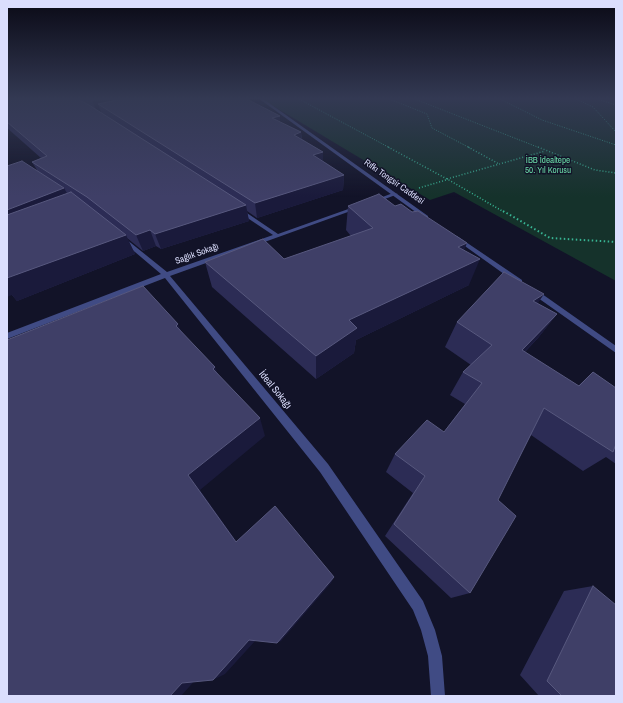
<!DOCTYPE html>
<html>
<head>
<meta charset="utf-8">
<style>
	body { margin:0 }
	#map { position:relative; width:623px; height:703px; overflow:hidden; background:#121328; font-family:"Archivo Narrow",sans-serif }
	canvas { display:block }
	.frame { position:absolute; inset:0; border:8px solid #dbdefd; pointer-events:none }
</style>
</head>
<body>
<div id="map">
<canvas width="623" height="703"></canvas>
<div class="frame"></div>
</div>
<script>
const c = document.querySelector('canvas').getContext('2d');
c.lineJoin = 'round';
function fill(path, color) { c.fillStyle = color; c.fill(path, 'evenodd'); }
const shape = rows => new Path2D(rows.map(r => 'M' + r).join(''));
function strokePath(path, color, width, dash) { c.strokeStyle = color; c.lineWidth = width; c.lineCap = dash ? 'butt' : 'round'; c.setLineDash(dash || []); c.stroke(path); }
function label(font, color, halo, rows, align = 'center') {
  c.font = font + ' "Archivo Narrow",sans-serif'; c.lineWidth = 3; c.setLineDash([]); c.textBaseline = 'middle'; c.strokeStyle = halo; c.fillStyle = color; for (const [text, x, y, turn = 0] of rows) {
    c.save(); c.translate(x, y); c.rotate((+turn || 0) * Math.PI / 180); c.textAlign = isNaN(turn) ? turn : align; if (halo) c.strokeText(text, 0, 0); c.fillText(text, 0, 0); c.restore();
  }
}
const green = shape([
	[260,98,616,98,616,281,454,192,430,200]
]);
const pathFar2 = shape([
	[297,98,390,148],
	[387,98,427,114,432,128,470,148],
	[412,98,540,148],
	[498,98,542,120,616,145],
	[574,98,593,107,616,132],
	[594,98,616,105]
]);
const pathFar1 = shape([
	[388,147,447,179],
	[468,147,499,164],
	[538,147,595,170,616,173],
	[419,188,446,180],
	[504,212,447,179,545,151]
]);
const path = shape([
	[503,211,550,238,616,242]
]);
const minor = shape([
	[393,193,398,194,377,202,372,201,393,193],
	[354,207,359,208,170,276,328,464,423,601,435,630,442,656,445,696,431,696,428,656,421,630,413,610,320,472,165,278,7,339,7,333,161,274,122,241,122,239,126,239,167,272,273,235,237,211,237,209,241,209,278,234,354,207]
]);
const tertiary = shape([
	[262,98,428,216,428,218,424,218,258,98,262,98],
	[457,236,522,280,522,284,518,284,455,239,455,237,457,236],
	[531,289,535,289,616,346,616,353,531,293,530,291,531,289]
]);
const wall = shape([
	[7,98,252,98,248,100,280,116,280,122,301,132,302,139,323,152,323,161,344,175,343,190,257,218,247,211,249,221,161,249,156,246,143,251,127,238,135,254,17,301,12,295,37,170,32,162,41,158,15,135,7,128],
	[348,206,395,206,464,250,469,285,356,340,354,353,316,379,212,287,205,262,284,259,351,236,346,230],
	[544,294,537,303,557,314,538,338,525,352,578,386,593,372,616,388,616,464,606,457,583,471,531,435,498,500,470,593,451,598,385,536,413,493,386,472,395,454,444,432,465,404,450,395,463,372,471,365,445,347,457,322],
	[593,586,616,696,539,696,520,675,564,591]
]);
const shadedWall = shape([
	[103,98,168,98,98,104,101,112,97,112,92,100],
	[280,116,280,129,272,118],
	[301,132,302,146,294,135],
	[323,152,323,166,313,155],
	[344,175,343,190,257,218,255,203],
	[64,188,75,207,7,234,7,210],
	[246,205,249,221,161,249,155,234],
	[150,230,156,246,143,251,136,235],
	[126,235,135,254,17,301,12,295,7,297,7,278],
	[467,243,457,268,458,247],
	[480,259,469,285,356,340,354,353,316,379,316,356,349,320],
	[544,294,527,319,533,301],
	[557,314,538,338,504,373,522,350],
	[178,324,188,346,176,326],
	[215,367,223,387,213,369],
	[260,418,265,436,200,490,244,552,236,542,188,475],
	[334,577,331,583,281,641,277,643],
	[249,640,256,640,225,674,213,680],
	[198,677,181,696,170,696,182,683]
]);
const building = shape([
	[7,98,75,98,89,105,246,205,155,234,150,230,136,235,87,197,32,162,47,156,7,122,7,98],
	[89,98,103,98,92,100,89,98],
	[127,98,245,98,280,116,272,118,301,132,294,135,323,152,313,155,344,175,255,203,98,104,127,98],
	[22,161,64,188,7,210,7,166,22,161],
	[71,192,126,235,7,278,7,215,71,192],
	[379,194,395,206,401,204,412,212,418,211,467,243,458,247,480,259,349,320,357,328,316,356,205,262,263,239,284,259,373,228,348,206,379,194],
	[504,272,544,294,533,301,557,314,522,350,579,386,593,372,616,388,616,444,613,452,544,408,498,500,516,516,470,593,394,524,425,476,395,454,427,420,444,432,482,383,463,372,492,345,457,322,504,272],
	[143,286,178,324,176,326,215,367,213,369,260,418,188,475,236,542,275,506,334,577,277,643,249,640,213,680,182,683,170,696,7,696,7,340,143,286],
	[593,586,616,605,616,696,562,696,547,681,593,586]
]);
const farParknames = [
	["İBB İdealtepe",548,161],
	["50. Yıl Korusu",548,171]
];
const farStreetnames = [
	["Rıfkı Tongsir Caddesi",394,182,35],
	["Sağlık Sokağı",197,254,-20]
];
const streetNames = [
	["İdeal Sokağı",275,390,51]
];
fill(green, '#15322b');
strokePath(pathFar2, '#38b493', 1, [1, 1.5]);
strokePath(pathFar1, '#38b493', 1.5, [1, 2]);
strokePath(path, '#38b493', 2, [1.5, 2.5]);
fill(minor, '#404b84');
fill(tertiary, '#404b84');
fill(wall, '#2c2c55');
fill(shadedWall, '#1a1a3b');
fill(building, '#3f3f67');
strokePath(building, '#57587e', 1);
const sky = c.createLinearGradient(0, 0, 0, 197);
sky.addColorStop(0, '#0a0a16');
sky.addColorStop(0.5, '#333953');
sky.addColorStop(1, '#33395300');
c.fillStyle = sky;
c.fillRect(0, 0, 623, 197);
label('9px', '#6adaa7', '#121328', farParknames);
label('9px', '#dbdefd', '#121328', farStreetnames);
label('10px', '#dbdefd', '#121328', streetNames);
</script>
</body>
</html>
